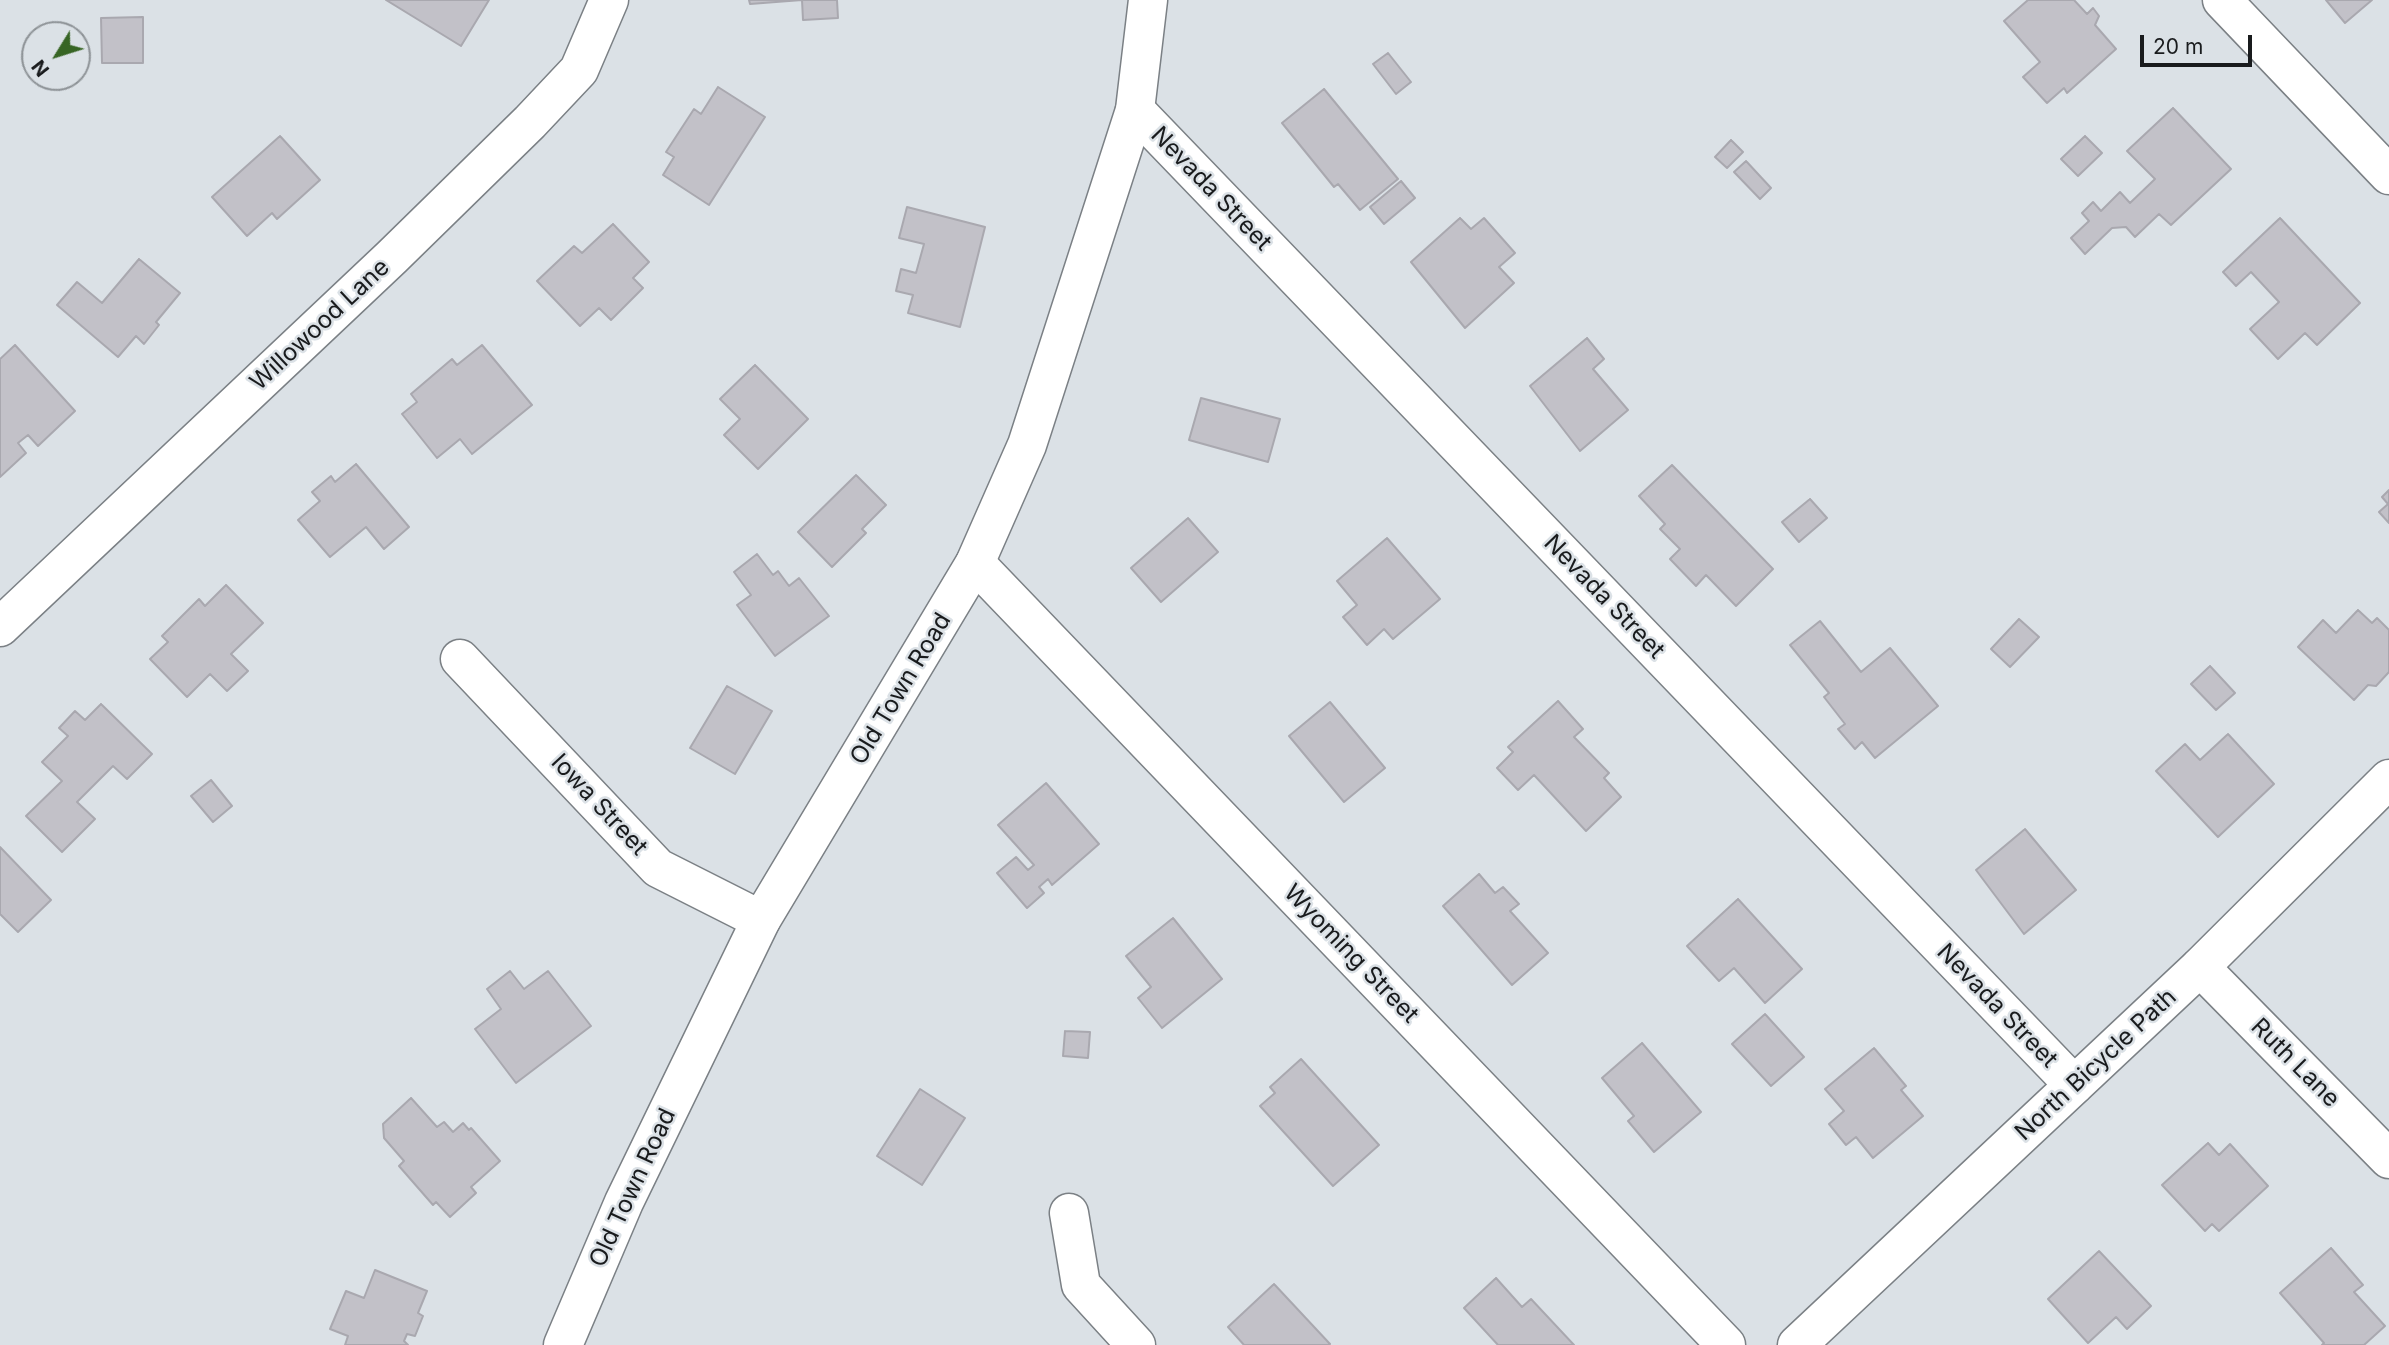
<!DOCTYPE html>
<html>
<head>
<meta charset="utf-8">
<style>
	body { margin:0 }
	#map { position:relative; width:2389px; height:1345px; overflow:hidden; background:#dbe1e6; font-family:Inter,sans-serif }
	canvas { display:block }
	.north { position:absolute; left:21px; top:21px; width:70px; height:70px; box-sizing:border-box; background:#dbe1e6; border:2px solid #8d9296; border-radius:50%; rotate:232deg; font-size:19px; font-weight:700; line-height:28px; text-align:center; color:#191b1d }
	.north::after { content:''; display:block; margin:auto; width:24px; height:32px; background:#376524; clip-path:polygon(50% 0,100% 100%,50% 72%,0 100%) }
	.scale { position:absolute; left:2140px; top:35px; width:112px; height:32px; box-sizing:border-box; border:4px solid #191b1d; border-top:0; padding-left:9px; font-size:21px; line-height:24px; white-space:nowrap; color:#191b1d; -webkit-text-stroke:5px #dbe1e6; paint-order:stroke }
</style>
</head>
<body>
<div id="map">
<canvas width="2389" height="1345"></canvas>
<div class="north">N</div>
<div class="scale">20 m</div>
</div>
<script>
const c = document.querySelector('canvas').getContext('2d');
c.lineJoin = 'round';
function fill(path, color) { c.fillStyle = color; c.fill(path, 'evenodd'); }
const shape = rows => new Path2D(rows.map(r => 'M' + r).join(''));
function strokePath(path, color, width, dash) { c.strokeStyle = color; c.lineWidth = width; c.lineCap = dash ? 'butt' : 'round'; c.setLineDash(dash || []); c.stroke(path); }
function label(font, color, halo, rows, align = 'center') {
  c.font = font + ' Inter,sans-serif'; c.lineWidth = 5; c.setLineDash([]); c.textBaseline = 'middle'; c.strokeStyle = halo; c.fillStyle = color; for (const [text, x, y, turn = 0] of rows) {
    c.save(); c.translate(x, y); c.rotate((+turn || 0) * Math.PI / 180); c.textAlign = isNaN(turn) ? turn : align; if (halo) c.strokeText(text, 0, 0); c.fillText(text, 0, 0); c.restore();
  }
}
const building = shape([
	[386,0,489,0,461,46,386,0],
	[749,0,837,0,838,18,803,20,802,0,750,4,749,0],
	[2028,0,2074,0,2087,14,2093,8,2099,16,2095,25,2116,49,2067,93,2064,88,2047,103,2023,77,2040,62,2004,21,2028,0],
	[2326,0,2372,0,2345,23,2326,0],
	[143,17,143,63,102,63,101,18,143,17],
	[1388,53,1411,82,1396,94,1373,64,1388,53],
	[718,87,765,117,709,205,663,175,674,157,666,152,694,109,701,114,718,87],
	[1324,89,1398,179,1360,210,1338,184,1334,187,1282,123,1324,89],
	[2173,108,2231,169,2171,225,2159,214,2135,237,2126,227,2112,228,2085,254,2071,238,2089,221,2082,213,2093,202,2101,211,2120,192,2130,203,2155,179,2127,151,2173,108],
	[280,136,320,180,277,219,272,213,247,236,212,197,280,136],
	[2085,136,2102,153,2078,176,2061,159,2085,136],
	[1731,140,1743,152,1727,168,1715,157,1731,140],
	[1746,161,1771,188,1760,199,1734,172,1746,161],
	[1401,181,1415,198,1384,224,1370,207,1401,181],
	[907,207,985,227,960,327,908,313,913,295,896,291,901,269,916,273,924,244,899,238,907,207],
	[1460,218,1471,229,1484,218,1515,253,1499,267,1514,283,1465,328,1411,262,1460,218],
	[2280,218,2360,303,2317,345,2305,333,2278,359,2250,329,2279,302,2251,272,2236,286,2223,272,2280,218],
	[613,224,649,262,633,278,643,288,611,320,599,308,580,326,537,281,574,246,582,253,613,224],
	[139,259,180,293,156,322,159,325,144,344,136,336,118,357,57,305,77,282,102,303,139,259],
	[1587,338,1604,359,1593,369,1628,410,1580,451,1530,386,1587,338],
	[15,345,75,411,38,446,28,435,18,443,26,453,0,477,0,359,15,345],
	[482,345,532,405,472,454,460,439,437,458,402,414,417,402,411,394,452,359,457,365,482,345],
	[755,365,808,419,758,469,724,435,740,419,720,399,755,365],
	[1201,398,1280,419,1268,462,1189,440,1201,398],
	[356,464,409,527,384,549,366,527,330,557,298,520,320,501,312,492,331,476,335,482,356,464],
	[1672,465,1773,569,1736,606,1706,575,1696,586,1670,559,1680,549,1660,529,1665,524,1639,496,1672,465],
	[856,475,886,505,862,529,866,533,832,567,798,532,856,475],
	[2389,490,2389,523,2379,512,2388,504,2382,497,2389,490],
	[1810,499,1827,518,1799,542,1782,522,1810,499],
	[1188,518,1218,552,1161,602,1131,568,1188,518],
	[1387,538,1440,599,1393,639,1384,629,1367,645,1343,617,1357,605,1337,581,1387,538],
	[757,554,773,575,778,571,789,586,799,578,829,616,775,656,737,605,751,595,734,572,757,554],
	[226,585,263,623,231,654,248,671,227,691,210,674,187,697,150,659,168,642,162,636,199,599,205,606,226,585],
	[2358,610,2372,623,2377,618,2389,630,2389,672,2376,686,2368,685,2354,700,2298,647,2323,620,2336,633,2358,610],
	[2019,619,2039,637,2010,667,1991,649,2019,619],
	[1820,621,1861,672,1890,648,1938,706,1875,758,1862,742,1855,749,1838,729,1845,724,1824,697,1829,693,1790,645,1820,621],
	[2210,666,2235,693,2216,710,2191,684,2210,666],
	[727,686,772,711,735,774,690,748,727,686],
	[1558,701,1583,729,1574,737,1609,773,1604,778,1621,797,1586,831,1534,775,1518,790,1497,768,1513,752,1508,747,1558,701],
	[1330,702,1385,768,1344,802,1289,736,1330,702],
	[101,704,152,754,127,779,113,766,77,802,95,819,62,852,26,816,62,781,42,762,68,736,59,728,75,711,85,720,101,704],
	[2228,734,2274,784,2218,837,2156,771,2185,744,2200,760,2228,734],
	[211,780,232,806,213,822,191,796,211,780],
	[1046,783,1099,844,1052,885,1048,879,1039,887,1044,893,1027,908,997,873,1016,857,1028,870,1034,865,998,825,1046,783],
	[2025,829,2076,890,2024,934,1976,870,2025,829],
	[0,847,51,900,18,932,0,914,0,847],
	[1479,874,1495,893,1503,887,1519,904,1510,911,1548,953,1512,985,1443,906,1479,874],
	[1738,899,1802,969,1765,1003,1734,968,1719,981,1687,946,1738,899],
	[1173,918,1222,979,1162,1028,1138,998,1151,987,1126,956,1173,918],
	[510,971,524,989,548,971,591,1026,516,1083,475,1029,501,1009,487,989,510,971],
	[1765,1014,1804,1057,1771,1086,1732,1044,1765,1014],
	[1065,1031,1090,1032,1088,1058,1063,1056,1065,1031],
	[1642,1043,1701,1112,1654,1152,1628,1121,1634,1116,1602,1078,1642,1043],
	[1874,1048,1906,1086,1901,1090,1923,1116,1873,1158,1856,1137,1846,1145,1829,1124,1844,1111,1825,1089,1874,1048],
	[1301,1059,1379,1145,1333,1186,1260,1106,1275,1093,1270,1087,1301,1059],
	[920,1089,965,1118,922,1185,877,1156,920,1089],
	[411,1098,437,1127,444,1122,453,1132,463,1123,469,1130,471,1128,500,1161,471,1187,476,1193,450,1217,436,1202,433,1205,399,1166,404,1161,384,1138,383,1124,411,1098],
	[2208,1143,2219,1155,2230,1144,2268,1186,2219,1231,2212,1224,2205,1231,2162,1185,2208,1143],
	[2331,1248,2363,1285,2354,1292,2385,1326,2364,1345,2322,1345,2324,1343,2280,1293,2331,1248],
	[2099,1251,2151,1306,2127,1329,2116,1317,2088,1343,2048,1299,2099,1251],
	[375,1270,427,1291,418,1313,423,1316,415,1336,407,1334,404,1341,408,1345,345,1345,348,1336,330,1329,346,1291,364,1298,375,1270],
	[1496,1278,1522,1307,1531,1299,1574,1345,1498,1345,1464,1308,1496,1278],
	[1274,1284,1330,1344,1328,1345,1244,1345,1228,1327,1274,1284]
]);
const minor = shape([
	[2222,0,2389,175],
	[1135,110,2074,1085],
	[975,563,1726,1345],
	[0,627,392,257,530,122,579,70,609,0],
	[460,659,658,868,761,920],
	[2200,967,2389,1159],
	[1069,1213,1081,1285,1136,1345]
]);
const tertiary = shape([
	[1797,1345,2200,967,2389,779]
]);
const secondary = shape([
	[563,1345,624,1202,761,920,975,563,1027,445,1135,110,1148,0]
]);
const streetNames = [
	["Nevada Street",1211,189,46],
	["Willowood Lane",320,325,-43],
	["Nevada Street",1604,597,46],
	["Old Town Road",901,689,-59],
	["Iowa Street",599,805,47],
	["Wyoming Street",1351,954,46],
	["Nevada Street",1997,1006,46],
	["Ruth Lane",2295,1063,45],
	["North Bicycle Path",2096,1065,-43],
	["Old Town Road",633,1188,-65]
];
fill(building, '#c2c1c8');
strokePath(building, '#a9a8af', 2);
strokePath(minor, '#7b8085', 41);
strokePath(tertiary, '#7b8085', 41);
strokePath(secondary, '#7b8085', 41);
strokePath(minor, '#fff', 38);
strokePath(tertiary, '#fff', 38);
strokePath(secondary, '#fff', 38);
label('24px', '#191b1d', '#dbe1e6', streetNames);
</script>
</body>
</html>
